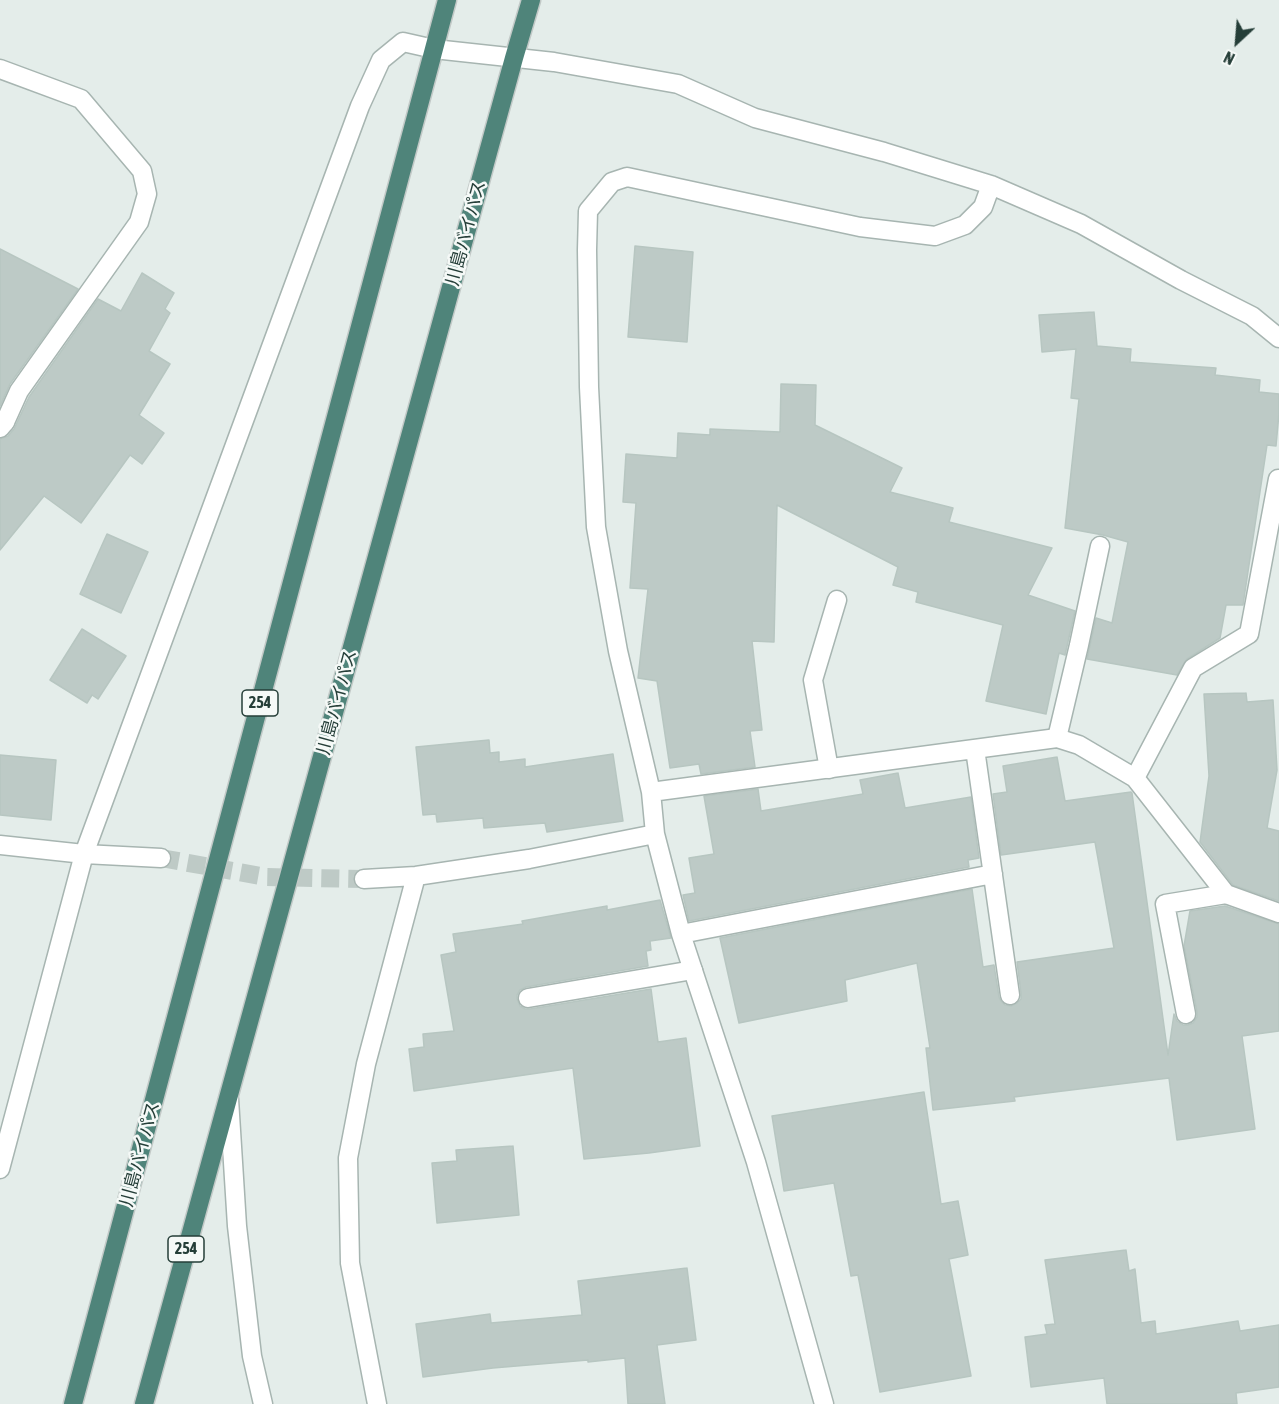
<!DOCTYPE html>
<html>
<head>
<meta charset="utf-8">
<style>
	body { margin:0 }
	#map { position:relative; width:1279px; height:1404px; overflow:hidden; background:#e4edea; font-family:"Asap Condensed",sans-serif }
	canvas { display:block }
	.north { position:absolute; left:1207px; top:12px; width:60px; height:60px; -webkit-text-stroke:4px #f5f9f7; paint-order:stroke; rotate:206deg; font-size:16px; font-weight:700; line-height:24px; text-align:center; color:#253e38 }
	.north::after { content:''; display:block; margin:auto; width:21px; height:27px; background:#253e38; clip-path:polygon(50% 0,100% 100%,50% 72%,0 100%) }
</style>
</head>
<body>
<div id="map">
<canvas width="1279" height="1404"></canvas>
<div class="north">N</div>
</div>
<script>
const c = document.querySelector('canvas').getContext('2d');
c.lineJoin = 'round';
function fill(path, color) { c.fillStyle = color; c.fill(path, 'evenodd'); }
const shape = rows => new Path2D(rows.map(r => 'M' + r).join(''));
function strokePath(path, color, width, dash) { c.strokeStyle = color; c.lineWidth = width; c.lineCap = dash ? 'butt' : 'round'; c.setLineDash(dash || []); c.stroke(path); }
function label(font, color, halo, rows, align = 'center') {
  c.font = font + ' "Asap Condensed","Noto Sans JP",sans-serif'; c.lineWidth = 5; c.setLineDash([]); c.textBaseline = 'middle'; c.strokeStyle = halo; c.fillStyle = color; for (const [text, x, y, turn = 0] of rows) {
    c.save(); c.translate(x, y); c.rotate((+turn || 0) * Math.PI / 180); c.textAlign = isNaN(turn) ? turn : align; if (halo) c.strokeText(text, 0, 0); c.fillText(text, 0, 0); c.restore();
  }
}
const building = shape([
	[635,246,693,252,687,342,628,337,635,246],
	[0,249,78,289,10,384,0,406,0,249],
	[142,273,174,293,165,309,170,313,149,351,170,364,139,415,164,433,142,464,130,455,81,523,44,496,0,550,0,439,8,436,14,429,29,397,98,299,121,311,142,273],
	[1094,312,1097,346,1131,349,1130,362,1216,368,1215,375,1260,380,1259,392,1279,394,1279,413,1276,446,1267,445,1243,605,1226,605,1220,638,1187,659,1177,675,1087,659,1096,618,1112,623,1128,542,1103,535,1065,528,1079,399,1071,398,1076,349,1042,352,1039,315,1094,312],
	[781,384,816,385,815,425,902,468,890,492,953,508,949,522,1052,548,1028,595,1075,611,1065,655,1059,653,1046,714,986,701,1003,625,916,602,918,592,893,585,898,567,777,505,774,642,752,641,762,730,750,731,755,767,701,774,699,764,670,768,657,681,638,678,648,589,630,588,636,503,623,502,626,454,677,458,678,433,710,435,710,429,780,432,781,384],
	[107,534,148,552,121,613,80,594,107,534],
	[82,629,126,656,98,699,92,695,87,703,50,680,82,629],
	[1246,693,1247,702,1273,700,1277,770,1267,828,1279,831,1279,901,1233,885,1200,842,1209,776,1204,694,1246,693],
	[489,740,490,753,499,752,499,762,525,759,525,767,613,754,623,821,547,832,545,823,484,828,483,818,437,822,436,814,423,815,416,747,489,740],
	[0,755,56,760,51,820,0,815,0,755],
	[1057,757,1065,801,1131,792,1132,793,1168,1055,1174,1014,1177,1021,1183,1025,1188,1025,1193,1023,1197,1017,1197,1012,1184,946,1190,911,1225,906,1279,924,1279,1031,1242,1036,1255,1129,1177,1140,1169,1078,1014,1097,1015,1101,933,1110,926,1048,930,1048,917,963,845,980,847,1001,739,1023,720,938,972,889,983,967,994,965,999,997,1001,1001,1005,1005,1011,1006,1017,1003,1021,999,1021,993,1017,962,1114,948,1095,842,1001,855,993,794,1007,792,1003,766,1057,757],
	[898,773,905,808,971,797,979,858,968,860,969,867,689,921,683,895,695,893,689,858,714,854,704,796,758,789,761,811,863,794,860,780,898,773],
	[660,900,671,938,650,941,651,950,646,951,648,966,526,987,520,990,517,995,517,999,520,1006,525,1009,530,1009,651,989,658,1042,686,1038,700,1146,649,1153,584,1159,573,1068,414,1091,409,1049,424,1047,423,1034,454,1031,441,955,456,952,453,934,523,924,522,921,607,906,607,910,660,900],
	[924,1092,941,1204,958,1201,968,1255,949,1259,971,1376,880,1392,858,1275,851,1276,834,1183,784,1191,772,1116,924,1092],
	[513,1146,519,1215,437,1223,432,1163,457,1161,456,1150,513,1146],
	[1126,1250,1129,1271,1135,1269,1141,1323,1155,1321,1156,1334,1238,1321,1240,1331,1279,1325,1279,1387,1236,1393,1237,1404,1107,1404,1104,1378,1031,1387,1025,1337,1047,1334,1045,1325,1055,1324,1045,1260,1126,1250],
	[687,1268,696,1340,657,1345,665,1404,628,1404,625,1358,588,1362,588,1360,493,1368,423,1377,416,1324,490,1314,491,1323,582,1315,578,1281,687,1268]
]);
const minorTunnel = shape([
	[161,858,266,877,364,879]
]);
const service = shape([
	[0,69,81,99,142,171,147,194,139,222,19,391,5,422],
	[1057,738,1079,645,1100,546],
	[829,769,813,680,837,600],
	[528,998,693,970],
	[1186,1014,1165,904,1226,894]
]);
const minor = shape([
	[0,428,5,422],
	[975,749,1010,995],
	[1135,778,1193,668,1249,634,1278,479,1279,479],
	[651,792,1057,738,1079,745,1135,778,1226,894,1279,913],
	[0,845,84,854,161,858],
	[364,879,416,876,529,859,655,834],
	[681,934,993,874],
	[0,1169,84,854,360,106,381,60,403,42,434,49,554,62,678,84,755,118,884,152,991,185,1081,224,1181,280,1252,316,1279,338],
	[377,1404,350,1263,348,1158,366,1064,416,876],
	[824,1404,756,1162,681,934,655,834,651,792,618,651,596,527,589,387,587,250,588,211,612,182,627,177,860,227,935,236,965,225,983,207,991,185]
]);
const tertiary = shape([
	[229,1099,237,1226,252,1356,263,1404]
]);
const trunk = shape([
	[73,1404,447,0],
	[144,1404,514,58,531,0]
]);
const shields = [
	[260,703,36],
	[186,1249,36]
];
const shieldNames = [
	["254",260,703],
	["254",186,1249]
];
const streetNames = [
	["川島バイパス",466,233,-75],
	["川島バイパス",337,702,-75],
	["川島バイパス",140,1154,-75]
];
fill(building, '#bdcac6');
strokePath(building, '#b7c6c1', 1.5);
strokePath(minorTunnel, '#becac6', 18, [18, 9]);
strokePath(service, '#a7b5b1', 21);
strokePath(minor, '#a7b5b1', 21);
strokePath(tertiary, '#a7b5b1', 21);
strokePath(trunk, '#c2c9c7', 21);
strokePath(service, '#fff', 18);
strokePath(minor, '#fff', 18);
strokePath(tertiary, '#fff', 18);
strokePath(trunk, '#4f847a', 18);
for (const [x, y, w] of shields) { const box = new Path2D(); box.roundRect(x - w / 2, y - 13, w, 26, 4.5); c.fillStyle = '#f5f9f7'; c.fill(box); strokePath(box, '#253e38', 1.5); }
label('bold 16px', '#253e38', null, shieldNames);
label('18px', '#253e38', '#f5f9f7', streetNames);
</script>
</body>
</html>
